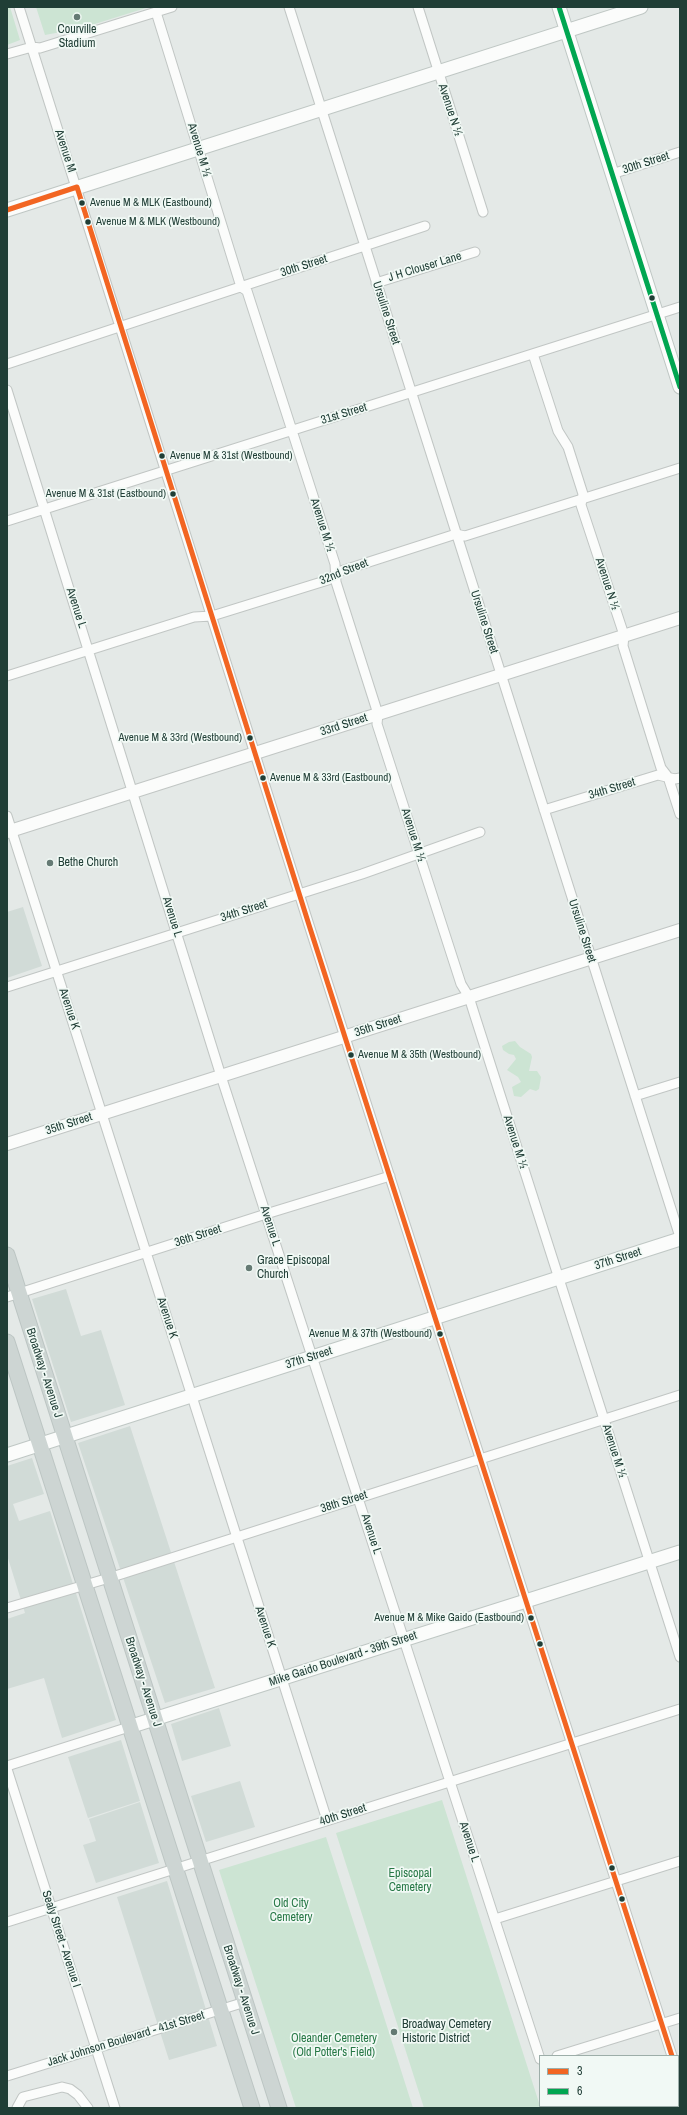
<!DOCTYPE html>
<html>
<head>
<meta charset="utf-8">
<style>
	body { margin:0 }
	#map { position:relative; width:687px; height:2115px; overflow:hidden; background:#e4e9e7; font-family:"Archivo Narrow",sans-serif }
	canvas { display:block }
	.frame { position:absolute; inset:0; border:8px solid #203e36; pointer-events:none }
	.legend { position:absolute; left:539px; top:2055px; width:140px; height:52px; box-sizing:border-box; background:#f1f9f5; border:1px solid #9daea9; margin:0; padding:5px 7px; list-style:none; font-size:12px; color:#203e36 }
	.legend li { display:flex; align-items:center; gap:8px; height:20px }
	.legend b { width:20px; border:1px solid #9daea9 }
</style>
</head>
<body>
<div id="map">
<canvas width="687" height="2115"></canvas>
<div class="frame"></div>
<ul class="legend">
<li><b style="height:5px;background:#f26522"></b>3</li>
<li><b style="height:5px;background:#00a651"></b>6</li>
</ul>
</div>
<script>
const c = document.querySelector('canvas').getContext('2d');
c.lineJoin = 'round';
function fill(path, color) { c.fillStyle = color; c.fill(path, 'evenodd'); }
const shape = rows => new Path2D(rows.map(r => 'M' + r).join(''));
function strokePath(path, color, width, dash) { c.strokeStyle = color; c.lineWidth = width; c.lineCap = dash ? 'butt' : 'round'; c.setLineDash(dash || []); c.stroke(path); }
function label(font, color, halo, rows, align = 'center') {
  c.font = font + ' "Archivo Narrow",sans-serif'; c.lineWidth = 3.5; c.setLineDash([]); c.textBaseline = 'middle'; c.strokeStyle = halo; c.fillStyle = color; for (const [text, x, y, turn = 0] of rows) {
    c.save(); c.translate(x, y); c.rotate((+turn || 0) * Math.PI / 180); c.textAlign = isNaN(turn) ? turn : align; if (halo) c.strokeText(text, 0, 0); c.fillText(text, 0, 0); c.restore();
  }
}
const built = shape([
	[23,907,42,966,7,978,7,912],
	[66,1289,81,1336,101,1330,125,1405,71,1422,32,1299],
	[130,1426,215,1688,165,1703,78,1443],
	[32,1458,44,1494,13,1504,19,1521,50,1511,116,1720,62,1738,44,1678,7,1689,7,1619,25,1613,7,1555,7,1466],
	[219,1708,231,1746,182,1761,171,1724],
	[121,1740,140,1801,88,1818,68,1757],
	[240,1781,255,1827,206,1842,191,1796],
	[140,1802,159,1863,96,1883,83,1845,96,1841,89,1819],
	[167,1881,217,2046,169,2060,117,1897]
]);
const green = shape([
	[7,7,10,7,20,40,7,45],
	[36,7,149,7,82,28,45,35],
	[515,1041,520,1047,531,1054,532,1057,529,1071,537,1071,541,1077,539,1089,536,1091,530,1089,521,1097,514,1096,512,1087,521,1082,518,1077,507,1070,516,1059,514,1055,509,1054,503,1050,502,1046,509,1042],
	[442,1800,540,2106,541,2108,424,2108,377,1961,336,1833],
	[326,1837,370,1973,413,2108,296,2108,219,1870]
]);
const minor = shape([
	[19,7,309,925,672,2056],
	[289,7,680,1237],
	[418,7,483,212],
	[156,12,241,287,247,291,335,564,336,582,378,714,377,724,461,984,469,997,474,1013,680,1657],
	[7,54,32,47,40,48,172,7],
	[612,174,680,152],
	[376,283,475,252],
	[533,354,558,431,568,447,583,494,581,505,624,635,623,646,661,768,668,777,680,814],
	[7,364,425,226],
	[7,390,221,1076,540,2059],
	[7,521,680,307],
	[7,676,194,617,212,616,328,580,341,571,456,534,465,536,680,468],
	[544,810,658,775,675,779,680,778],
	[7,816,327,1820],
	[7,987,362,874,480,832],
	[635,1096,680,1082],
	[7,1297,266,1214,390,1176],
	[7,1608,109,1578,680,1395],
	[7,1766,129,1727],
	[7,1769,115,2108],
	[495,1919,680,1861],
	[7,1922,680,1709],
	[557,2056,680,2018],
	[678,2075,680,2081],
	[7,2076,245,2002],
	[554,2106,555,2108],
	[17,2108,23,2097,62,2087,70,2089,78,2095,88,2108]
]);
const tertiary = shape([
	[7,832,680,618],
	[7,1144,680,930]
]);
const secondary = shape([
	[559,7,680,387],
	[7,210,641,7],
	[7,1455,680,1239],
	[129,1727,680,1552]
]);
const primary = shape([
	[7,1255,279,2108],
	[7,1342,252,2108]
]);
const bus1 = shape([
	[7,210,77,187,309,925,672,2056]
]);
const bus2 = shape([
	[559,7,680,387]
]);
const markers = [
	[77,17,4,"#657a74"],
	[82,203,3.5,"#203e36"],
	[88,222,3.5,"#203e36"],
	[652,298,3.5,"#203e36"],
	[162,456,3.5,"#203e36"],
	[173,494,3.5,"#203e36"],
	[250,738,3.5,"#203e36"],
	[263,778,3.5,"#203e36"],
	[50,863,4,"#657a74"],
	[351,1055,3.5,"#203e36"],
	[249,1268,4,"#657a74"],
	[440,1334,3.5,"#203e36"],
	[531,1618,3.5,"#203e36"],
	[540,1644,3.5,"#203e36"],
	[612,1868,3.5,"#203e36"],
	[622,1899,3.5,"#203e36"],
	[394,2032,4,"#657a74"]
];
const busNames = [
	["Avenue M & MLK (Eastbound)",90,203],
	["Avenue M & MLK (Westbound)",96,222],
	["Avenue M & 31st (Westbound)",170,456],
	["Avenue M & 31st (Eastbound)",166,494,"right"],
	["Avenue M & 33rd (Westbound)",242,738,"right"],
	["Avenue M & 33rd (Eastbound)",270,778],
	["Avenue M & 35th (Westbound)",358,1055],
	["Avenue M & 37th (Westbound)",432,1334,"right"],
	["Avenue M & Mike Gaido (Eastbound)",524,1618,"right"]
];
const poiNames = [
	["Courville",77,30,"center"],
	["Stadium",77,44,"center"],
	["Bethe Church",58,863],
	["Grace Episcopal",257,1261],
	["Church",257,1275],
	["Broadway Cemetery",402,2025],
	["Historic District",402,2039]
];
const streetNames = [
	["Avenue N ½",450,110,72],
	["Avenue M ½",199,150,73],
	["Avenue M",65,151,72],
	["30th Street",646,163,-18],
	["30th Street",304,266,-18],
	["J H Clouser Lane",425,267,-17],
	["Ursuline Street",386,313,72],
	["31st Street",344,414,-17],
	["Avenue M ½",322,525,72],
	["32nd Street",344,572,-22],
	["Avenue N ½",607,584,72],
	["Avenue L",76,608,72],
	["Ursuline Street",484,622,72],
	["33rd Street",344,725,-18],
	["34th Street",612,789,-17],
	["Avenue M ½",413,835,72],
	["34th Street",244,911,-18],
	["Avenue L",172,917,73],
	["Ursuline Street",582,931,72],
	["Avenue K",69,1009,72],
	["35th Street",378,1026,-18],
	["35th Street",69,1124,-18],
	["Avenue M ½",515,1142,72],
	["Avenue L",270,1226,72],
	["36th Street",198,1236,-18],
	["37th Street",618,1259,-18],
	["Avenue K",167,1318,72],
	["37th Street",309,1358,-18],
	["Broadway - Avenue J",44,1373,72],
	["Avenue M ½",614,1451,72],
	["38th Street",344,1502,-18],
	["Avenue L",371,1534,72],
	["Avenue K",265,1627,72],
	["Mike Gaido Boulevard - 39th Street",343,1659,-18],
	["Broadway - Avenue J",143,1682,72],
	["40th Street",343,1815,-18],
	["Avenue L",469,1842,72],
	["Sealy Street - Avenue I",61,1939,72],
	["Broadway - Avenue J",241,1990,72],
	["Jack Johnson Boulevard - 41st Street",126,2039,-17]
];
const parkNames = [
	["Episcopal",410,1874],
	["Cemetery",410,1888],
	["Old City",291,1904],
	["Cemetery",291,1918],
	["Oleander Cemetery",334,2039],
	["(Old Potter's Field)",334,2053]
];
fill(built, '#d1dbd7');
fill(green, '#cce4d3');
strokePath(minor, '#c1c6c4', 11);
strokePath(tertiary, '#c1c6c4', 14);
strokePath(secondary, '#bfc7c4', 15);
strokePath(primary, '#bcc5c3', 17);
strokePath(minor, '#fbfcfb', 9);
strokePath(tertiary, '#fbfcfb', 12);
strokePath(secondary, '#fbfcfb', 13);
strokePath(primary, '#cdd5d3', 15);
strokePath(bus1, '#f26522', 5);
strokePath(bus2, '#00a651', 5);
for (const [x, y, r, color] of markers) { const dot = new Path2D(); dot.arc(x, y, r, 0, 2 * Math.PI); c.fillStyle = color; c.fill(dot); strokePath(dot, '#f1f9f5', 1.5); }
label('11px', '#203e36', '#f1f9f5', busNames, 'left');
label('12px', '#203e36', '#f1f9f5', poiNames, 'left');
label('12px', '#203e36', '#f1f9f5', streetNames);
label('12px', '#277846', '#f1f9f5', parkNames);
</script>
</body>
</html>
